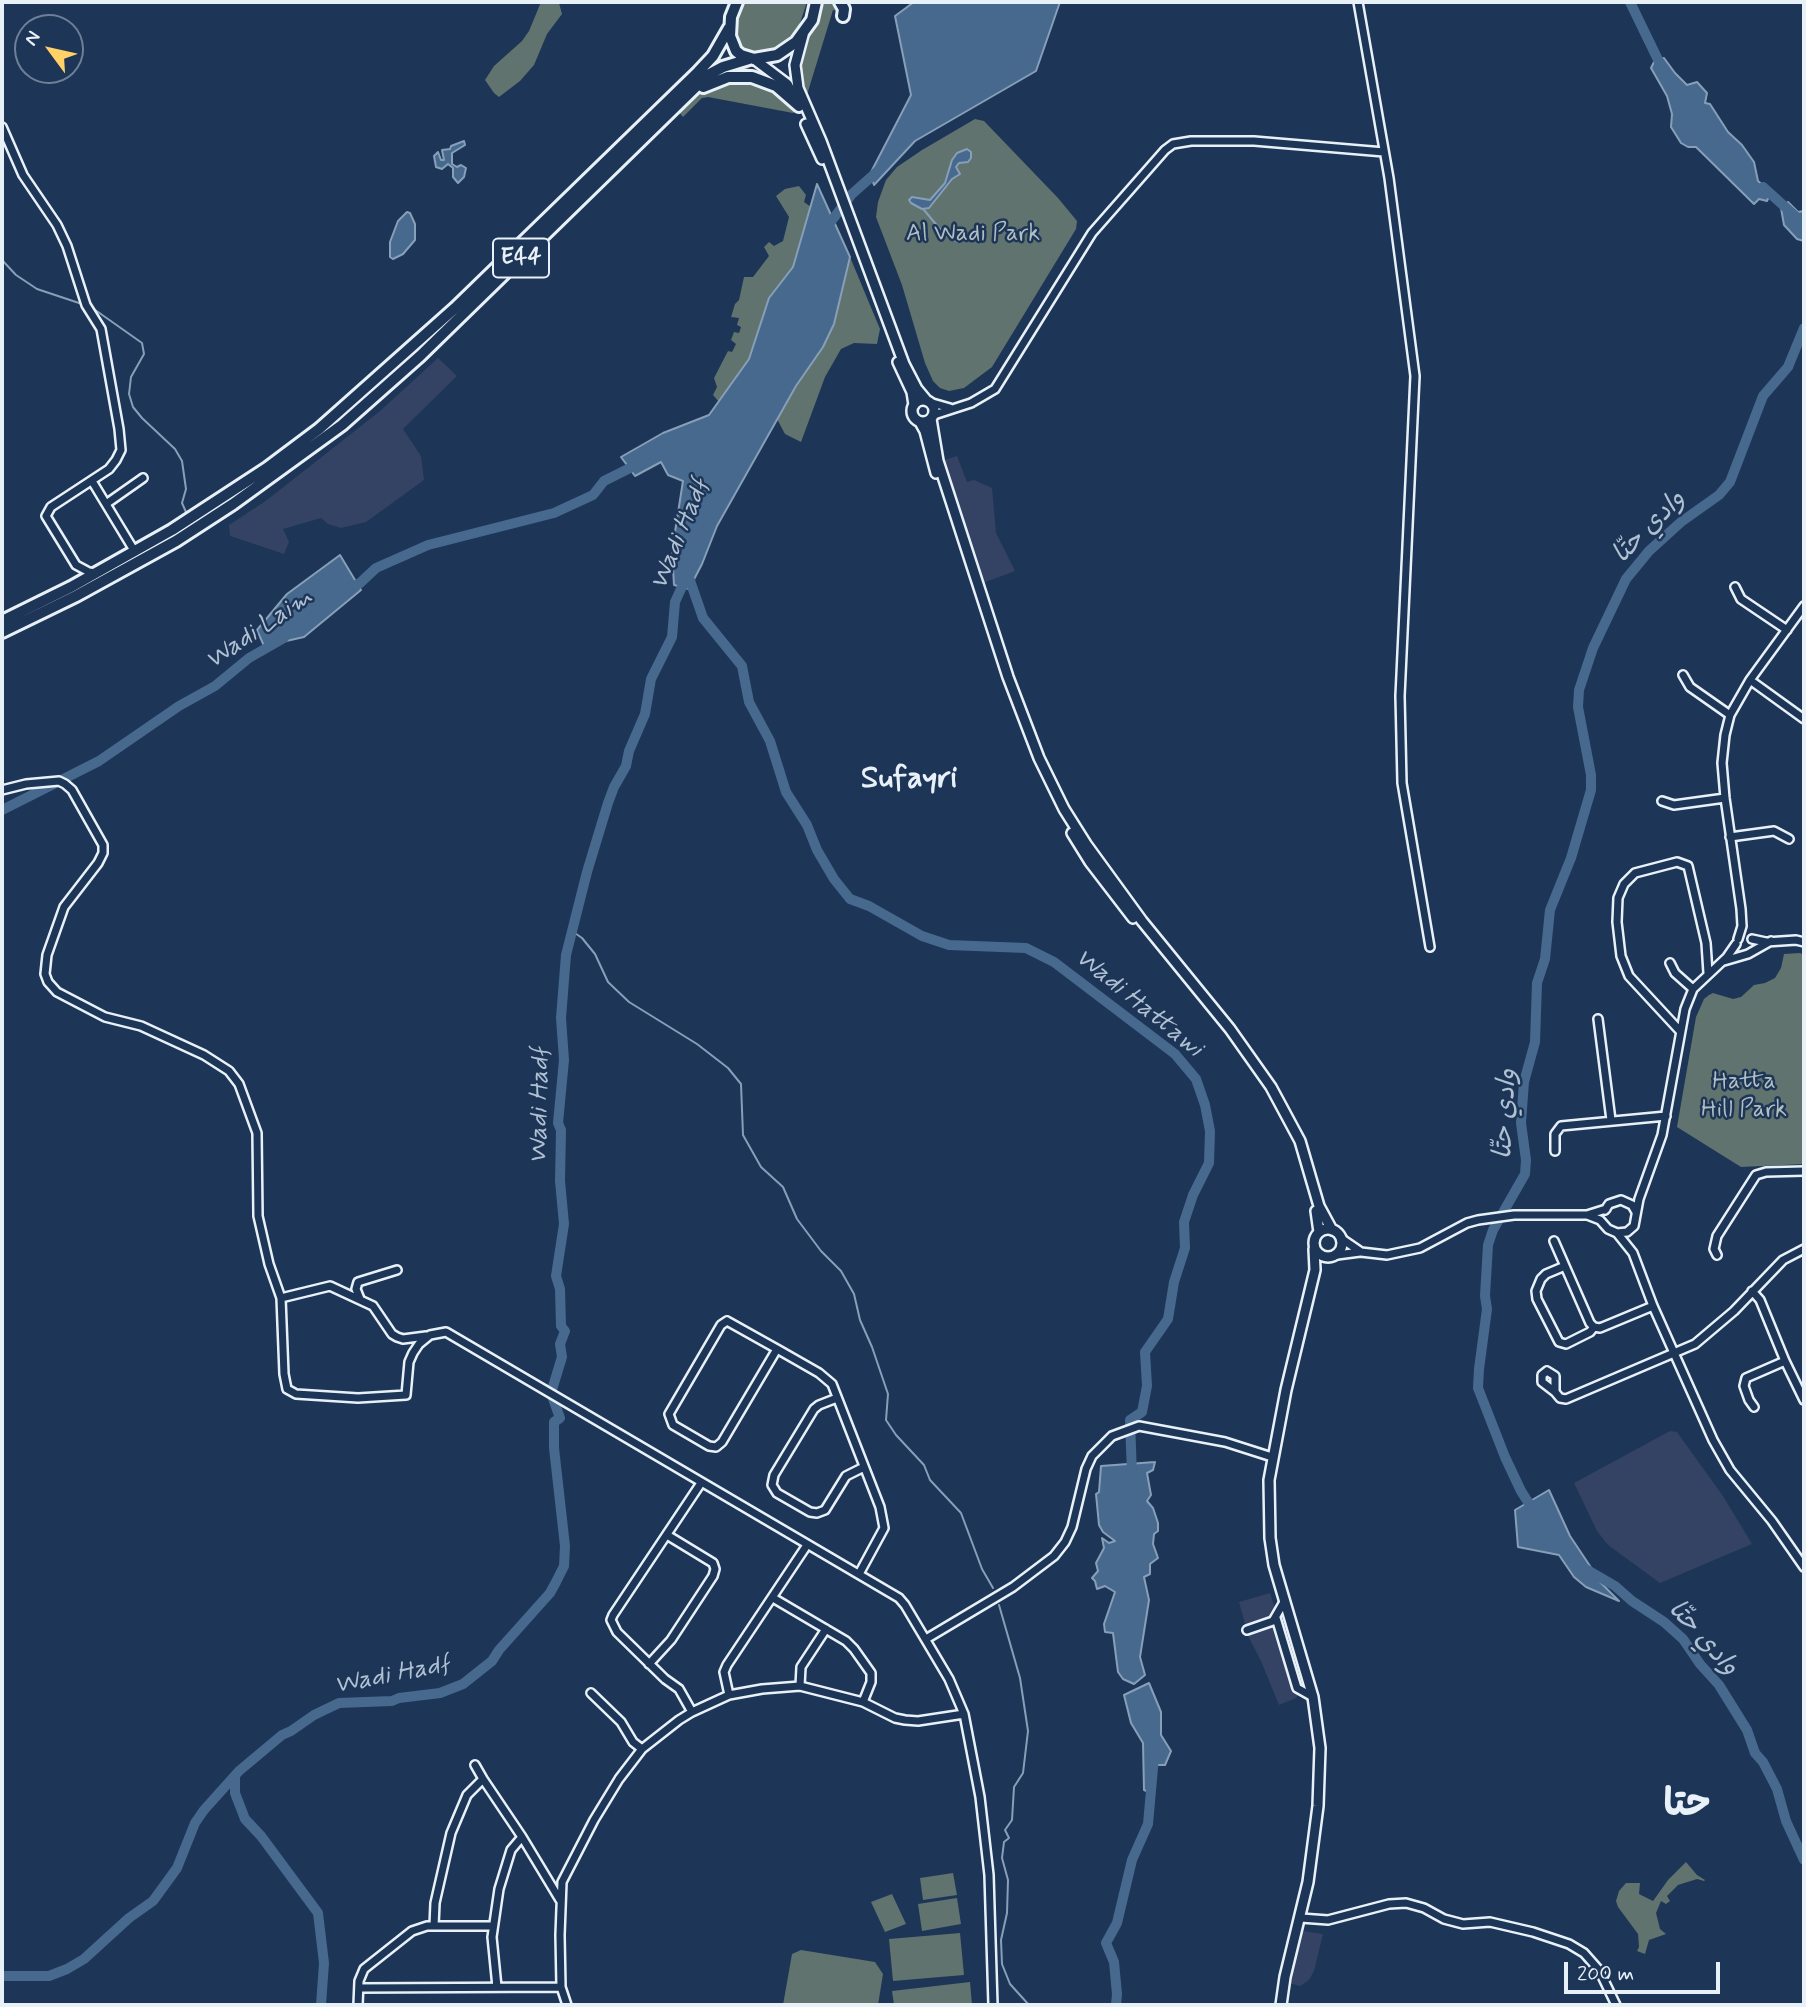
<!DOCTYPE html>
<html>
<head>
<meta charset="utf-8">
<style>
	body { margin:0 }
	#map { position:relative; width:1806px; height:2007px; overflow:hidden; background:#1d3557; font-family:Mynerve,sans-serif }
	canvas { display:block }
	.frame { position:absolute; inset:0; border:4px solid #e8f1f8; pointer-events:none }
	.north { position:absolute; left:14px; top:14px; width:70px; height:70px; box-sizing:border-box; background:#1d3557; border:2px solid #6e8097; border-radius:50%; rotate:303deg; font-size:19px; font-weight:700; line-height:28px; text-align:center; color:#e8f1f8 }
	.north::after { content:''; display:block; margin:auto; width:24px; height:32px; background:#ffd166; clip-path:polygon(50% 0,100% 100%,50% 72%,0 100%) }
	.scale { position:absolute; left:1564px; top:1962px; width:156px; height:32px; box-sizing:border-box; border:4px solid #e8f1f8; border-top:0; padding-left:9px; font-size:21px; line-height:24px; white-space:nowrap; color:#e8f1f8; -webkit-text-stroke:5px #1d3557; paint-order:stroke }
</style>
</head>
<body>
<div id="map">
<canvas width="1806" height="2007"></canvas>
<div class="frame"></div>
<div class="north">N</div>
<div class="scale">200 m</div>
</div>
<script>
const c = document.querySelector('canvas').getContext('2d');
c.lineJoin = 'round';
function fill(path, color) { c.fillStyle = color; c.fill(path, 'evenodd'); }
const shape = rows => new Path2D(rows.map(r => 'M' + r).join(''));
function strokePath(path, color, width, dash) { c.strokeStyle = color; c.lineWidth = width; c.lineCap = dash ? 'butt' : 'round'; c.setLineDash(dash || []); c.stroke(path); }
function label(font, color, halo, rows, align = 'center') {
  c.font = font + ' Mynerve,"Playpen Sans Arabic",sans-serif'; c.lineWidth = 5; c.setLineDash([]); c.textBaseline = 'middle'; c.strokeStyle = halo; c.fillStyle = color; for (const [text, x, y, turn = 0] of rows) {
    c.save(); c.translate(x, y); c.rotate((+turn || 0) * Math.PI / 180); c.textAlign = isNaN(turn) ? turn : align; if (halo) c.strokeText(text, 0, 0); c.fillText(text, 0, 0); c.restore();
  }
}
const built = shape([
	[438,358,457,376,403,429,421,456,424,480,366,522,341,528,328,524,321,518,283,529,289,542,284,554,230,536,229,525,267,500,380,411],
	[957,456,967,482,974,480,992,488,996,533,1015,571,983,583,941,461],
	[1670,1431,1677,1432,1723,1496,1752,1544,1660,1583,1608,1545,1597,1531,1574,1483],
	[1270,1593,1301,1689,1296,1698,1279,1705,1261,1661,1249,1638,1239,1602],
	[1303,1931,1323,1934,1314,1971,1309,1980,1300,1986,1289,1983]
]);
const green = shape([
	[541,2,559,3,562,14,547,34,534,65,520,81,499,97,494,93,485,80,494,66,522,41,529,31],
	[741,2,807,2,799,26,788,39,772,50,753,55,743,52,734,45,731,25],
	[820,2,834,2,837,8,837,11,833,10,806,98,799,83,800,53,814,26],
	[737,66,765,72,777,81,797,107,797,111,793,113,708,97,702,98,683,117,678,111,708,79],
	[975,119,984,121,1058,198,1077,221,1076,229,992,367,964,388,949,391,940,388,933,381,925,363,902,285,876,217,878,202,886,180,897,167,922,150],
	[799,186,806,195,804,202,811,207,793,267,769,298,749,359,719,402,713,395,717,387,714,378,728,351,732,352,736,344,731,340,734,332,739,333,741,327,737,325,739,318,731,317,735,304,739,300,744,277,753,277,769,256,764,247,769,242,774,246,783,241,789,217,776,196,785,189],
	[850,257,880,329,877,344,854,343,841,349,825,377,801,442,785,434,777,419,834,324],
	[1800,953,1804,955,1804,1164,1741,1167,1677,1127,1696,1017,1704,999,1709,995,1713,993,1733,999,1741,997,1754,985,1765,983,1775,978,1781,968,1784,954],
	[1686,1862,1697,1875,1705,1880,1704,1881,1697,1879,1678,1885,1667,1896,1670,1901,1666,1904,1661,1901,1656,1913,1660,1929,1666,1934,1649,1940,1645,1954,1637,1951,1639,1947,1638,1934,1618,1907,1616,1901,1619,1891,1626,1883,1640,1883,1639,1894,1653,1901,1668,1880],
	[953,1873,957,1895,923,1900,920,1878],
	[892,1894,906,1924,885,1932,871,1902],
	[957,1898,961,1924,922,1931,918,1904],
	[960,1933,964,1975,893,1981,889,1939],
	[801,1950,875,1962,883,1974,878,2005,783,2005,792,1954],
	[970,1982,972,2005,894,2005,892,1991]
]);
const water = shape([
	[914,2,1060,2,1036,71,915,141,874,185,870,174,911,95,895,16,914,2],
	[1664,58,1675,73,1687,85,1697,82,1707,93,1705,103,1710,104,1728,132,1742,145,1754,162,1758,181,1771,192,1767,201,1759,199,1754,204,1696,147,1688,147,1681,143,1671,127,1672,114,1667,96,1651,68,1655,60,1664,58],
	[464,141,465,145,452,153,452,164,457,167,461,165,466,168,464,177,458,183,453,177,453,168,448,164,442,169,436,167,434,156,438,152,441,160,444,160,442,150,450,149,451,146,464,141],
	[967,149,971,152,971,158,968,162,959,163,956,167,960,174,952,179,929,208,922,209,911,203,909,200,912,197,930,200,945,183,952,160,957,153,967,149],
	[817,184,850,257,834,324,823,347,796,386,717,526,702,564,689,589,674,585,672,551,683,481,668,475,661,462,635,476,621,457,663,433,709,415,749,359,769,298,793,267,817,184],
	[1788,202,1798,212,1804,211,1804,241,1797,239,1784,225,1781,208,1788,202],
	[407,212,410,213,415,224,415,240,403,254,393,259,390,257,390,242,398,221,407,212],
	[340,555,361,590,304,637,264,646,257,630,287,594,340,555],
	[1155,1462,1153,1470,1147,1473,1151,1495,1147,1501,1153,1508,1158,1523,1158,1531,1154,1534,1153,1544,1158,1558,1150,1564,1150,1574,1144,1577,1149,1600,1140,1657,1145,1675,1134,1684,1123,1679,1118,1672,1113,1633,1105,1632,1104,1624,1115,1592,1105,1586,1097,1589,1095,1581,1092,1578,1098,1571,1096,1563,1104,1548,1102,1538,1109,1543,1115,1541,1103,1532,1099,1525,1096,1494,1099,1492,1101,1466,1155,1462],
	[1549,1490,1570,1536,1594,1572,1596,1578,1619,1601,1586,1587,1574,1577,1559,1555,1518,1547,1515,1510,1549,1490],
	[1149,1683,1161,1712,1161,1735,1171,1751,1165,1765,1157,1765,1151,1771,1153,1781,1151,1793,1144,1790,1143,1743,1131,1723,1124,1695,1149,1683]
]);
const stream = shape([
	[924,210,945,235,958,242],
	[2,260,16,275,37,289,82,304],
	[91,307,142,343,144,354,131,377,129,394,133,407,142,418,175,449,182,461,186,489,182,503,186,512],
	[572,931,582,938,595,954,608,982,629,1002,697,1044,728,1068,741,1084,743,1135,761,1167,783,1187,797,1219,821,1251,841,1271,854,1294,860,1320,872,1347,888,1394,886,1420,896,1435,924,1465,930,1480,961,1513,982,1569,993,1588],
	[999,1605,1020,1678,1028,1731,1023,1773,1014,1787,1012,1820,1005,1830,1009,1838,1004,1842,1002,1858,1008,1880,1007,1913,1001,1940,1002,1964,1010,1984,1029,2005]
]);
const river = shape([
	[1630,2,1663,70],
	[1763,187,1804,224],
	[826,228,852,194,879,170],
	[687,572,703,618,742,666,749,702,770,741,786,792,807,825,817,850,834,879,850,899,869,906,922,936,949,945,1026,948,1054,962,1175,1054,1196,1079,1205,1105,1210,1131,1209,1163,1193,1195,1184,1222,1185,1248,1174,1282,1168,1319,1145,1352,1147,1386,1142,1412,1130,1420,1132,1475],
	[347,590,360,583,376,568,428,545,554,513,593,495,604,481,640,463],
	[2,810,99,761,179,706,215,686,249,658,284,638],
	[1535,1513,1521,1491,1505,1457,1478,1388,1479,1369,1487,1309,1485,1296,1488,1245,1493,1230,1525,1174,1526,1160,1521,1123,1524,1082,1535,1042,1537,983,1545,959,1550,910,1571,858,1591,790,1591,775,1578,707,1579,690,1593,648,1626,579,1649,551,1681,522,1719,495,1730,482,1763,396,1788,367,1804,328],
	[1584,1568,1615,1586,1632,1601,1664,1622,1683,1639,1700,1664,1719,1685,1747,1730,1755,1753,1763,1762,1777,1789,1786,1821,1804,1860],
	[235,1776,235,1793,245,1819,261,1836,318,1913,324,1963,321,2005],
	[2,1976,49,1976,67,1969,84,1959,129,1918,153,1901,177,1868,195,1823,204,1810,239,1771,282,1735,291,1731,314,1715,339,1703,392,1701,399,1698,440,1693,463,1684,492,1661,499,1650,550,1593,556,1582,564,1566,565,1546,554,1448,554,1422,560,1418,551,1393,562,1357,560,1344,565,1331,561,1326,560,1289,556,1276,564,1224,560,1181,561,1130,558,1123,564,1060,561,1018,566,955,587,872,608,803,614,787,626,766,629,751,645,714,651,679,672,637,675,602,686,578],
	[1116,2005,1117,1994,1114,1962,1106,1943,1117,1923,1132,1860,1148,1824,1154,1757]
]);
const minor = shape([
	[1358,2,1389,178,1415,376,1400,696,1402,783,1430,947],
	[2,127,23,175,57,225,67,246,86,305,101,329,119,429,121,450,116,460,109,469,51,507,46,516,76,565,89,572,96,573],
	[929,402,950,408],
	[934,415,971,403,995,389,1092,233,1165,150,1173,144,1191,141,1254,141,1384,152],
	[92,481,135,552],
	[106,504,143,478],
	[1735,587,1741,599,1787,630],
	[1683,675,1690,687,1730,715],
	[1750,680,1804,719],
	[2,790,26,784,59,781,65,784,72,790,103,845,103,853,98,863,64,907,47,955,45,974,48,982,57,992,105,1017,141,1026,204,1055,229,1071,239,1084,257,1133,258,1216,269,1264,281,1298,284,1374,287,1389,296,1394,358,1398,406,1395,409,1362,413,1353,419,1344,430,1335,446,1332,899,1598,905,1605,949,1679,964,1714,980,1797,989,1875,993,2005],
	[1662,801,1674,805,1725,798],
	[1730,837,1774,831,1789,839],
	[1738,939,1742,926,1741,909,1725,798,1722,763,1725,735,1730,715,1750,680,1804,606],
	[1752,939,1766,942,1796,940,1804,942],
	[1724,961,1748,954,1771,941],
	[1670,963,1675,973,1693,989],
	[1598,1019,1611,1120],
	[1680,1031,1629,976,1621,956,1617,922,1618,898,1624,884,1635,873,1677,862,1688,866,1706,943,1708,973],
	[1555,1151,1555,1134,1561,1126,1666,1116],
	[1605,1210,1609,1204,1621,1200,1632,1205,1636,1212],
	[1587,1215,1600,1220,1608,1229,1617,1233,1627,1232,1634,1226,1639,1199,1662,1135,1685,1009,1693,989,1727,957,1736,944],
	[1617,1233,1633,1253,1653,1306,1713,1440,1730,1470,1772,1521,1804,1567],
	[1342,1239,1361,1252,1387,1255,1420,1248,1467,1223,1478,1220,1514,1215,1587,1215,1606,1209],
	[1554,1241,1590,1323,1594,1327,1600,1328,1653,1306],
	[1337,1255,1360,1252],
	[1717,1255,1714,1249,1717,1236,1756,1175,1766,1172,1804,1171],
	[1565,1266,1546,1274,1541,1279,1536,1291,1537,1299,1559,1342,1566,1344,1590,1332,1594,1327],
	[1752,1291,1760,1300,1785,1361,1804,1400],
	[281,1298,330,1286,373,1306,392,1334,397,1337,403,1339,426,1336],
	[360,1299,356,1289,358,1282,397,1270],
	[727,1321,777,1349,722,1442,716,1447,709,1446,673,1425,669,1414,721,1325,727,1321],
	[777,1349,819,1373,832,1384,880,1507,884,1528,859,1574],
	[1547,1371,1555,1376,1555,1392,1542,1382,1542,1375,1547,1371],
	[1555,1392,1560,1398,1566,1399,1695,1344,1734,1311,1783,1260,1804,1249],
	[837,1398,819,1405,814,1409,774,1475,772,1485,777,1493,810,1512,817,1513,825,1510,846,1476,864,1467],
	[1754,1407,1749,1400,1744,1386,1746,1378,1785,1361],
	[773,1598,846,1641,854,1649,871,1673,871,1682,863,1702],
	[1276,1618,1297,1688,1313,1697],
	[1247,1630,1273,1621,1284,1602],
	[926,1639,1013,1587,1054,1556,1065,1542,1072,1527,1086,1469,1092,1456,1112,1436,1139,1426,1225,1442,1272,1457],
	[649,1664,671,1640,713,1576,715,1569,713,1563,667,1535],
	[800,1686,801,1667,826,1629],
	[591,1693,621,1722,633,1742,642,1749],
	[729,1695,724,1672,727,1665,807,1545],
	[692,1712,679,1689,665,1679,617,1632,611,1620,613,1615,701,1483],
	[483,1779,522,1837,511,1850,499,1889,492,1937,497,1987],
	[522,1837,560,1900],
	[1301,1918,1328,1920,1389,1904,1406,1903,1424,1908,1444,1919,1463,1924,1490,1922,1533,1932,1569,1944,1584,1953,1599,1970,1616,2005],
	[434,1926,435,1903,451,1833,467,1795,483,1779,475,1765],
	[359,1988,561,1987],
	[358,2005,359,1981,364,1969,412,1931,427,1926,493,1926],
	[567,2005,561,1987,560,1935,562,1882,594,1820,619,1779,642,1749,679,1720,692,1712,729,1695,762,1689,800,1686,863,1702,895,1718,905,1720,918,1721,964,1714]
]);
const major = shape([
	[803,35,795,65,798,88,821,141,904,364,917,389,927,401],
	[754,59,787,84,798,104],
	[806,124,822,159],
	[898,362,912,392,914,405],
	'912 411a11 11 0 1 1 22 0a11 11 0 1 1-22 0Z',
	[931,419,938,461,1008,677,1039,758,1064,809,1086,844,1142,921,1230,1029,1271,1087,1300,1141,1319,1206,1332,1230],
	[920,422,925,431,936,473],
	[1072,833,1090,862,1133,918],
	[1316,1211,1319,1232],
	'1314 1243a14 14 0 1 1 28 0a14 14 0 1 1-28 0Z',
	[1281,2005,1285,1977,1308,1882,1318,1806,1320,1748,1313,1697,1274,1565,1270,1538,1269,1480,1286,1390,1315,1270,1314,1249]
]);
const highway = shape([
	[737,2,731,17,730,36,736,51,741,55,754,59,777,55,796,42,812,20,816,2],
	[840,2,844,9,843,16],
	[703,87,728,77,752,77,776,86,799,106],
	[2,621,71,587,172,530,267,468,319,429,455,308,698,72,713,56,729,28],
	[2,632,76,596,176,541,233,504,342,425,420,356,708,75,723,67,749,59]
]);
const shields = [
	[521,258,56]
];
const shieldNames = [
	["E44",521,258]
];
const parkNames = [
	["Al Wadi Park",973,235],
	["Hatta",1744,1083],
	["Hill Park",1744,1111]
];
const waterNames = [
	["وادي حتّا",1650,528,-45],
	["Wadi Hadf",681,535,-68],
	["Wadi Laim",260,630,-34],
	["Wadi Hattawi",1138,1004,39],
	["Wadi Hadf",541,1106,-89],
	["وادي حتّا",1507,1114,-87],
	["وادي حتّا",1702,1639,48],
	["Wadi Hadf",392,1676,-11]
];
const districtNames = [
	["Sufayri",909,780]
];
const townNames = [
	["حتا",1687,1807]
];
fill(built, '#344364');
fill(green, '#60736e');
fill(water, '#46698d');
strokePath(water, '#879fb8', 2);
strokePath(stream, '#879fb8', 2);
strokePath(river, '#46698d', 10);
strokePath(minor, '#e8f1f8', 12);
strokePath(major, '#e8f1f8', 14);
strokePath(highway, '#e8f1f8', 16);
strokePath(minor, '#1d3557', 7);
strokePath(major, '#1d3557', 9);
strokePath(highway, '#1d3557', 10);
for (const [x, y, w] of shields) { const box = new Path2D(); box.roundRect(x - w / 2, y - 19.5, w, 39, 5); c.fillStyle = '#1d3557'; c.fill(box); strokePath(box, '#e8f1f8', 2); }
label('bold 23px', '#e8f1f8', null, shieldNames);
label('24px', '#b2bfc1', '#1d3557', parkNames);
label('italic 26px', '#afc1d3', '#1d3557', waterNames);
label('bold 32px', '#e8f1f8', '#1d3557', districtNames);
label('bold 38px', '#e8f1f8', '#1d3557', townNames);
</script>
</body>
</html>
